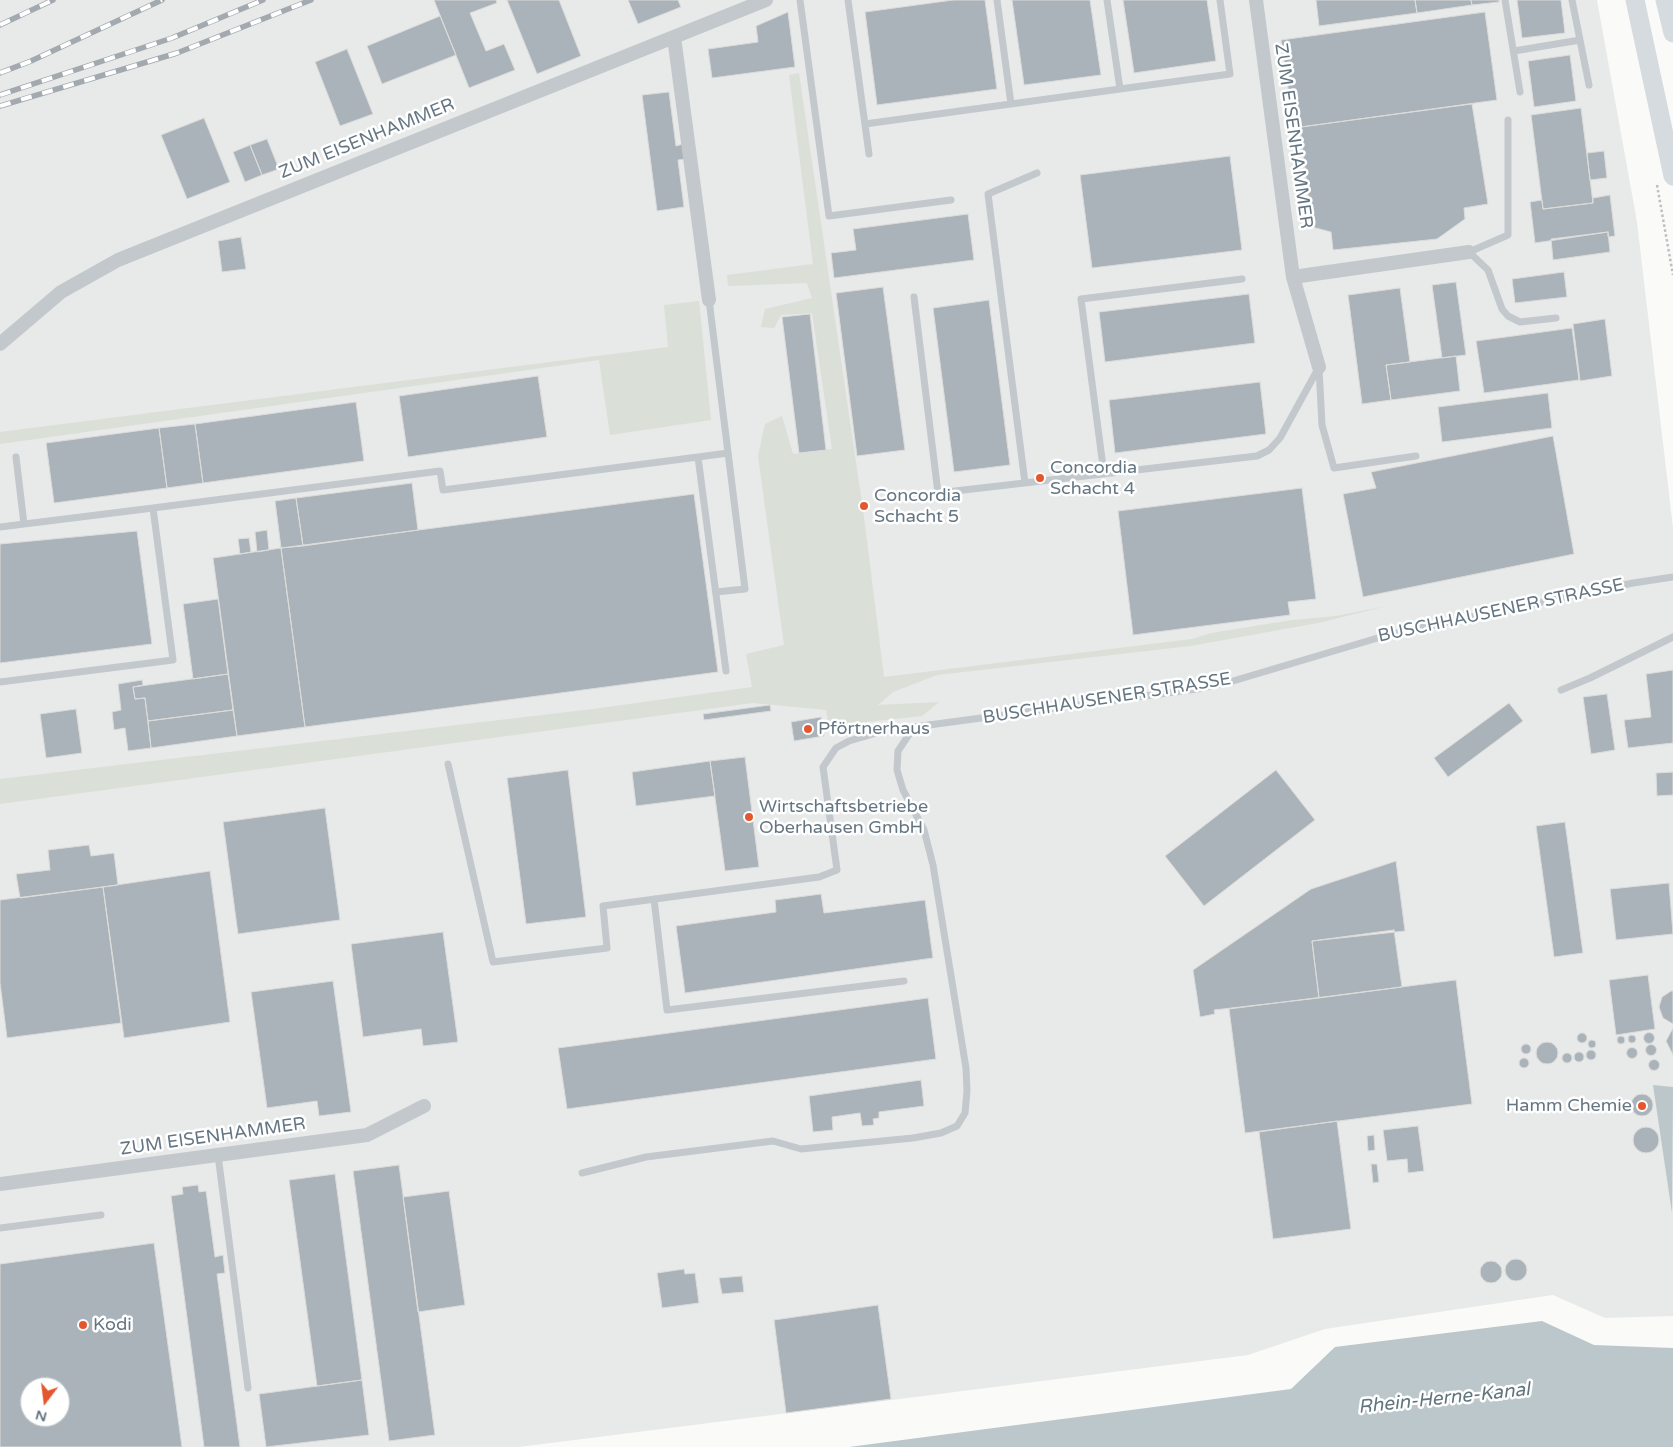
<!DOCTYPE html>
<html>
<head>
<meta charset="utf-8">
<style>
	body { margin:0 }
	#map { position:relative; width:1673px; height:1447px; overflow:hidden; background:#fafaf8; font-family:"Varela Round",sans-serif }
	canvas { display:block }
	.north { position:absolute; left:20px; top:1377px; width:50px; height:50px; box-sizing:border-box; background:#fff; border:1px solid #c1c8cd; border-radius:50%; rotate:195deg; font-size:14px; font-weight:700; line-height:20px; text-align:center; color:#657683 }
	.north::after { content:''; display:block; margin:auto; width:18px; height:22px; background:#e4572e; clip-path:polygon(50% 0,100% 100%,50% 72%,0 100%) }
</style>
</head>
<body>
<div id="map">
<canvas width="1673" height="1447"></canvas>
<div class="north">N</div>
</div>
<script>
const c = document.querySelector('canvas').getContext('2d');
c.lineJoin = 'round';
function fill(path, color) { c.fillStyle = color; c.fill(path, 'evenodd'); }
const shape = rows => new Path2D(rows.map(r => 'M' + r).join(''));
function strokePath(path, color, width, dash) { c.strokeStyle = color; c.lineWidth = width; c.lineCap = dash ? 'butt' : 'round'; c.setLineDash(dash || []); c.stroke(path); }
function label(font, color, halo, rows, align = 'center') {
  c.font = font + ' "Varela Round",sans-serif'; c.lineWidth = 5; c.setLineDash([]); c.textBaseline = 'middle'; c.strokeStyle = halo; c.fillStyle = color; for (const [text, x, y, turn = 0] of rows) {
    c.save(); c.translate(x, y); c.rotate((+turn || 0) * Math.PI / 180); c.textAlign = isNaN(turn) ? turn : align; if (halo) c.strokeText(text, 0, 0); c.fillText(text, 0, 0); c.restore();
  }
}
const built = shape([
	[0,0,1597,0,1637,222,1673,528,1673,1316,1605,1318,1553,1295,1325,1329,1248,1355,519,1447,0,1447],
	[30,1387,60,1387,60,1417,30,1417]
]);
const green = shape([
	[799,73,864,517,884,677,1192,639,1211,633,1292,620,1336,616,1387,606,1318,623,1190,646,937,675,893,692,878,705,939,702,922,716,829,726,826,710,753,703,0,804,0,779,593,709,752,687,746,654,784,645,758,456,765,424,782,416,793,454,832,449,812,313,781,315,774,328,761,327,765,309,812,298,807,283,728,286,727,275,813,264,789,75],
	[699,301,711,420,610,435,599,360,0,444,0,432,668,347,664,305]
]);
const water = shape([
	[1653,1085,1673,1087,1672,1213],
	[1542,1321,1594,1345,1673,1348,1673,1447,849,1447,1291,1389,1335,1347]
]);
const building = shape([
	[434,0,496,0,497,3,470,13,486,51,504,44,515,70,469,88,434,0],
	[507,0,559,0,581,56,537,74,507,0],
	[628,0,678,0,681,7,638,24,628,0],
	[953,0,985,0,997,89,877,105,865,12,953,0],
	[1012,0,1090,0,1101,75,1024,85,1012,0],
	[1123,0,1207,0,1216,61,1134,73,1123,0],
	[1316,0,1415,0,1417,13,1319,26,1316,0],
	[1415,0,1471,0,1472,5,1417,13,1415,0],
	[1471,0,1499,0,1499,2,1472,5,1471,0],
	[1517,0,1561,0,1565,33,1522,38,1517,0],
	[788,12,795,67,712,78,708,49,758,42,756,26,788,12],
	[1485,12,1497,100,1294,128,1281,40,1485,12],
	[440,16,456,55,382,84,367,46,440,16],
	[347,49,373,114,340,126,315,62,347,49],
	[1570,55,1576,101,1534,107,1528,61,1570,55],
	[669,92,676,146,683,144,685,159,678,160,684,207,657,211,642,95,669,92],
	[1472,104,1488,204,1464,208,1465,219,1437,239,1333,250,1331,232,1312,227,1300,127,1472,104],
	[1581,108,1593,203,1543,209,1531,115,1581,108],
	[204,118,230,182,187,199,161,135,204,118],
	[267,139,279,169,262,175,250,145,267,139],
	[250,145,262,175,245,182,233,152,250,145],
	[1604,151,1607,178,1590,180,1587,153,1604,151],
	[1230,156,1242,250,1092,268,1080,175,1230,156],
	[1610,195,1615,236,1608,237,1608,232,1535,243,1530,202,1542,200,1543,209,1593,203,1593,198,1610,195],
	[968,214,974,260,834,278,831,253,856,250,853,229,968,214],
	[1608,232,1610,252,1553,260,1551,239,1608,232],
	[241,237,246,269,222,272,218,241,241,237],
	[1564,272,1567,297,1515,303,1512,279,1564,272],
	[1456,282,1466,355,1442,358,1432,285,1456,282],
	[883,287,905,450,857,456,836,293,883,287],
	[1400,288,1410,362,1386,365,1391,400,1362,404,1348,295,1400,288],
	[1249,294,1255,343,1105,362,1099,312,1249,294],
	[989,300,1010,465,954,472,933,308,989,300],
	[810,314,826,450,799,453,782,317,810,314],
	[1605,319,1612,376,1580,381,1573,324,1605,319],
	[1572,328,1579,380,1484,393,1476,341,1572,328],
	[1456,356,1460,391,1391,400,1386,365,1456,356],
	[538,376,547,437,408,457,399,396,538,376],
	[1260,382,1266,434,1115,453,1109,400,1260,382],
	[1548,393,1552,428,1442,442,1438,407,1548,393],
	[356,402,364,461,203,483,195,424,356,402],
	[195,424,203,483,167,488,159,428,195,424],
	[159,428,167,488,54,503,46,443,159,428],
	[1553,436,1574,554,1363,597,1343,494,1376,488,1371,472,1553,436],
	[412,483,418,530,303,546,296,498,412,483],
	[1302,488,1316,599,1288,602,1290,615,1133,635,1118,511,1302,488],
	[694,494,718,672,305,727,281,548,694,494],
	[296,498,303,546,281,548,275,501,296,498],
	[267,530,269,550,257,552,255,532,267,530],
	[137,531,152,644,0,663,0,544,137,531],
	[249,538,251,552,240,554,238,539,249,538],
	[281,548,305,727,237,736,213,558,281,548],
	[218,599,228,674,193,679,183,604,218,599],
	[1673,670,1673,743,1628,748,1624,720,1651,717,1646,674,1673,670],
	[228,674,233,710,148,721,145,698,135,699,133,687,228,674],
	[142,680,143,685,133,687,135,699,145,698,151,748,128,751,125,728,114,730,112,712,121,710,118,684,142,680],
	[1607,694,1615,750,1591,754,1583,697,1607,694],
	[1509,703,1523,721,1448,777,1434,758,1509,703],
	[770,705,771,711,704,720,703,714,770,705],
	[76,709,82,753,46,758,40,714,76,709],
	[233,710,237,736,151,748,148,721,233,710],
	[821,717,824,736,794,741,791,722,821,717],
	[745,757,759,867,725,871,710,761,745,757],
	[710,761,715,796,636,806,632,772,710,761],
	[568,770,586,917,526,924,507,778,568,770],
	[1276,770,1315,820,1204,906,1165,856,1276,770],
	[1673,772,1673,795,1657,796,1656,773,1673,772],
	[325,808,340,920,238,934,223,822,325,808],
	[1565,822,1583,953,1554,957,1536,826,1565,822],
	[89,845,91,856,114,853,118,885,20,898,16,874,50,870,48,850,89,845],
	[1396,861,1405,931,1312,941,1319,998,1214,1010,1215,1014,1200,1017,1193,970,1311,889,1396,861],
	[210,871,230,1022,124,1038,103,887,210,871],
	[1669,883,1673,934,1616,940,1610,889,1669,883],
	[103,887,121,1023,7,1038,0,983,0,900,103,887],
	[821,894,824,913,925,900,933,958,685,993,676,926,776,912,775,900,821,894],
	[1394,930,1402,987,1319,998,1312,941,1394,930],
	[443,932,458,1042,423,1046,421,1029,363,1037,351,944,443,932],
	[1648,975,1655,1029,1616,1035,1609,980,1648,975],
	[1456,980,1472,1104,1245,1133,1229,1009,1456,980],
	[333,981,351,1112,319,1116,317,1101,267,1108,251,992,333,981],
	[1671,991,1673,991,1673,1024,1663,1018,1659,1007,1662,997,1671,991],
	[928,998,936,1059,567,1109,558,1048,928,998],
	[1673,1028,1673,1055,1666,1041,1673,1028],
	'1643.5 1038a5.5 5.5 0 1 1 11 0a5.5 5.5 0 1 1-11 0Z',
	'1577 1038a5 5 0 1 1 10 0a5 5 0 1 1-10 0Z',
	'1628 1039a4 4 0 1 1 8 0a4 4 0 1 1-8 0Z',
	'1617 1040a4 4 0 1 1 8 0a4 4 0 1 1-8 0Z',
	'1588 1044a4 4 0 1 1 8 0a4 4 0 1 1-8 0Z',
	'1536 1053a11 11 0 1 1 22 0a11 11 0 1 1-22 0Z',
	'1521 1049a5 5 0 1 1 10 0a5 5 0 1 1-10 0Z',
	'1645.5 1050a5.5 5.5 0 1 1 11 0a5.5 5.5 0 1 1-11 0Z',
	'1626.5 1053a5.5 5.5 0 1 1 11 0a5.5 5.5 0 1 1-11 0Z',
	'1586 1055a5 5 0 1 1 10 0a5 5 0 1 1-10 0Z',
	'1574 1057a5 5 0 1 1 10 0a5 5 0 1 1-10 0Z',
	'1562 1058a5 5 0 1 1 10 0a5 5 0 1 1-10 0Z',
	'1519 1063a5 5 0 1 1 10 0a5 5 0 1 1-10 0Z',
	'1648.5 1065a5.5 5.5 0 1 1 11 0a5.5 5.5 0 1 1-11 0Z',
	[921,1080,924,1106,879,1112,879,1118,873,1119,874,1125,862,1126,860,1113,832,1117,833,1130,813,1132,809,1096,921,1080],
	'1631 1105a11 11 0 1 1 22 0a11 11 0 1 1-22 0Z',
	[1337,1121,1351,1229,1273,1239,1259,1132,1337,1121],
	[1418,1126,1424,1171,1408,1173,1407,1159,1387,1161,1383,1130,1418,1126],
	'1633 1140a13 13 0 1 1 26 0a13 13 0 1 1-26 0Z',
	[1374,1135,1375,1150,1368,1151,1367,1136,1374,1135],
	[1371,1164,1377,1164,1379,1182,1373,1183,1371,1164],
	[399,1165,435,1435,389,1441,353,1171,399,1165],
	[335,1174,362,1380,317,1386,289,1180,335,1174],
	[198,1185,199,1192,206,1191,215,1257,223,1255,225,1273,217,1274,240,1447,204,1447,171,1196,183,1194,182,1187,198,1185],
	[449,1191,465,1305,418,1312,403,1197,449,1191],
	[154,1243,182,1447,0,1447,0,1264,154,1243],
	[30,1387,60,1387,60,1417,30,1417,30,1387],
	'1505 1270a11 11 0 1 1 22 0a11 11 0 1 1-22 0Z',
	'1480 1272a11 11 0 1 1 22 0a11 11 0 1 1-22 0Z',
	[684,1269,685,1274,695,1273,699,1303,662,1308,657,1273,684,1269],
	[742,1276,744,1292,722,1294,719,1278,742,1276],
	[878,1305,891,1399,786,1413,774,1320,878,1305],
	[362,1380,369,1435,266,1447,259,1394,362,1380]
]);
const path = shape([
	[1657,185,1673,275]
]);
const lane = shape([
	[800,0,829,216,951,200],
	[848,0,869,154],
	[997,0,1011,104],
	[1107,0,1120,89,1230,74,1220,0],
	[1505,0,1520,92],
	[1572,0,1589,85],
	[1514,51,1580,40],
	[1508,120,1508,235,1469,252,1488,270,1502,309,1508,316,1520,322,1556,318],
	[865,124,1120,89],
	[914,297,938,493,1257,456,1269,450,1280,438,1319,367],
	[709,300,745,589,716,592],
	[1319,368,1322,425,1334,468,1416,456],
	[16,457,24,524],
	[1104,474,1081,299,1242,279],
	[1025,483,988,194,1037,173],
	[0,527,153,508],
	[726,671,698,457,728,453],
	[0,682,173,660,153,508,440,471,443,490,698,457],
	[1561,690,1590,678,1673,637],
	[448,764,493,962,607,948,603,906,819,877,837,870,823,767,836,748,849,741,880,732,914,727],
	[654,899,667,1010,904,981],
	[218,1155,248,1388],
	[582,1173,646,1157,773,1141,801,1149,913,1138,941,1133,957,1126,965,1113,967,1091,966,1068,933,865,924,830,903,790,897,770,898,751,914,727,1197,689,1233,681,1391,634,1633,583,1673,577],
	[0,1228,101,1215]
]);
const street = shape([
	[1256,0,1293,277,1469,252],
	[674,37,709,300],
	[1293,277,1319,367],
	[0,344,61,292,118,260,766,0],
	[0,1184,367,1135,424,1106]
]);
const secondary = shape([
	[1635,0,1673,176],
	[1665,0,1673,33]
]);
const rail = shape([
	[0,25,53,0],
	[0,73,31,61,162,0],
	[0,95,172,38,263,0],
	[0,106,177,53,311,0]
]);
const markers = [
	[1040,478,5,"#e4572e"],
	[864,506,5,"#e4572e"],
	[808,729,5,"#e4572e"],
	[749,817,5,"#e4572e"],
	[1642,1106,5,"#e4572e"],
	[83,1325,5,"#e4572e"]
];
const streetNames = [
	["ZUM EISENHAMMER",1293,136,82],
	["ZUM EISENHAMMER",367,139,-22],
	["BUSCHHAUSENER STRASSE",1501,611,-12],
	["BUSCHHAUSENER STRASSE",1107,699,-9],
	["ZUM EISENHAMMER",213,1137,-8]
];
const poiNames = [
	["Concordia",1050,468],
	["Schacht 4",1050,489],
	["Concordia",874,496],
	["Schacht 5",874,517],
	["Pförtnerhaus",818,729],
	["Wirtschaftsbetriebe",759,807],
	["Oberhausen GmbH",759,828],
	["Hamm Chemie",1632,1106,"right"],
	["Kodi",93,1325]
];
const waterNames = [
	["Rhein-Herne-Kanal",1444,1399,-6]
];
fill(built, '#e8e9e9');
fill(green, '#dadfd7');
fill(water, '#bbc7cb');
fill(building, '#aab3b9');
strokePath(building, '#dcdcda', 1);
strokePath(path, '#bbbfc2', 2.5, [2.5, 2.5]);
strokePath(lane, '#c3c8cc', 7);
strokePath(street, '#c3c8cc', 14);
strokePath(secondary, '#d6dbdf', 19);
strokePath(rail, '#a2aab0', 5.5);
strokePath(rail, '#fff', 4, [11]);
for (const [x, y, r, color] of markers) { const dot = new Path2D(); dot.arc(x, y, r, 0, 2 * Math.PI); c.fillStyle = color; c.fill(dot); strokePath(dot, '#fff', 2); }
label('18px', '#657683', '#fff', streetNames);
label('18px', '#657683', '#fff', poiNames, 'left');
label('italic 19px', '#60757c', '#fff', waterNames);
</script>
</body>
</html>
